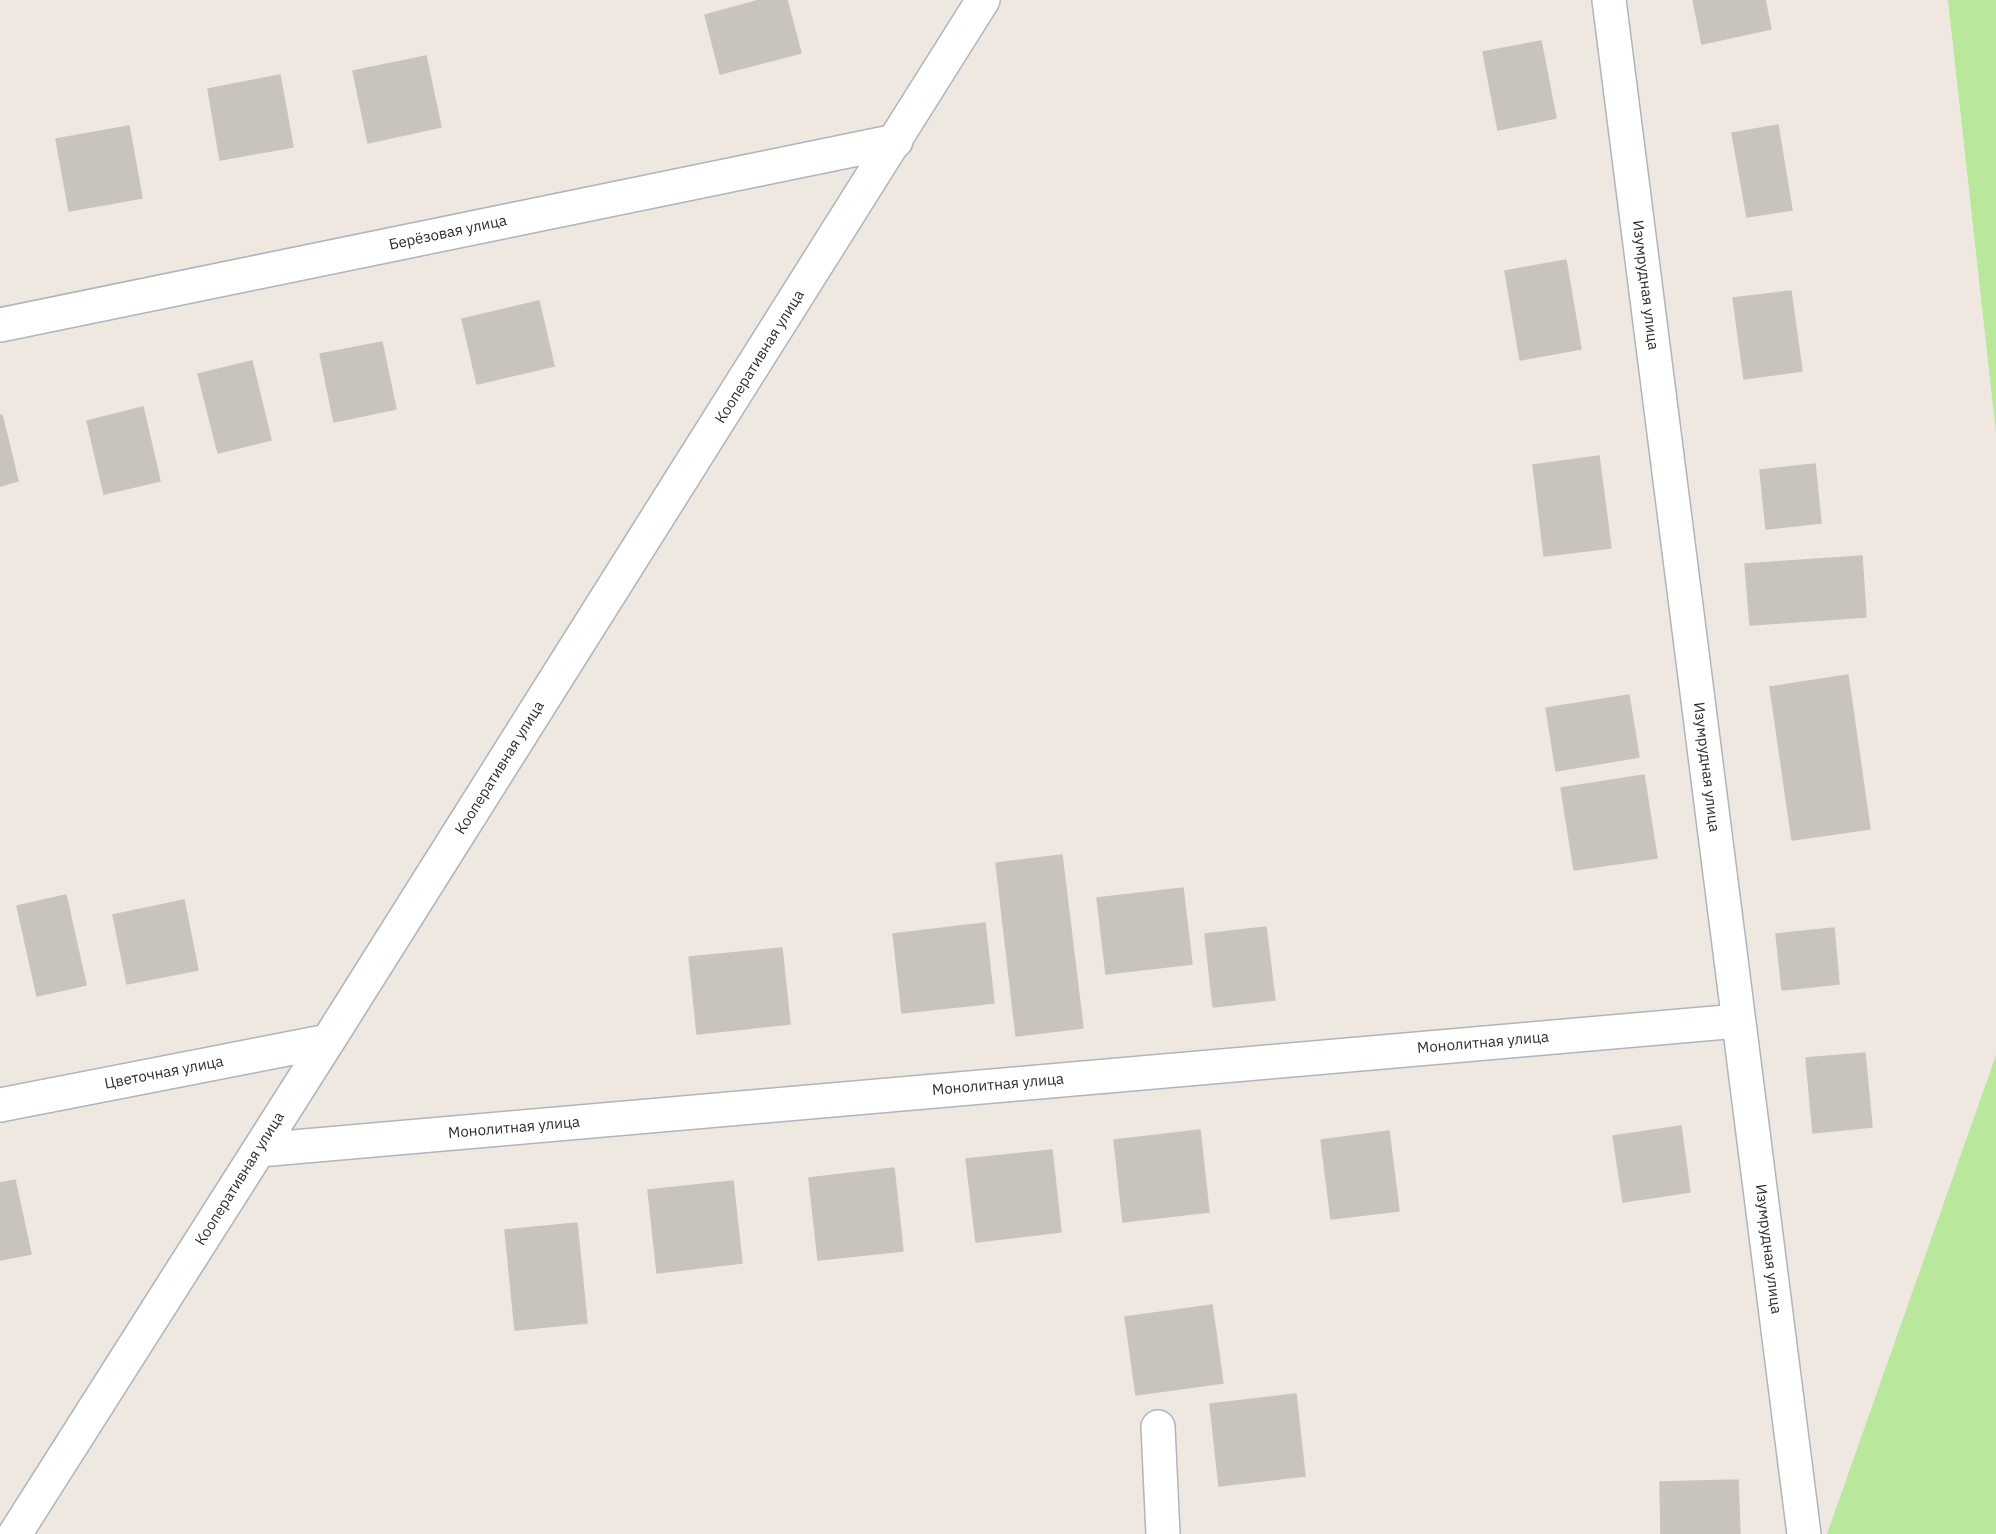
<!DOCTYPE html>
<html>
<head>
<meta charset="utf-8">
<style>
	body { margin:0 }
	canvas { display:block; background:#efe8e1 }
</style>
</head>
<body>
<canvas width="1996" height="1534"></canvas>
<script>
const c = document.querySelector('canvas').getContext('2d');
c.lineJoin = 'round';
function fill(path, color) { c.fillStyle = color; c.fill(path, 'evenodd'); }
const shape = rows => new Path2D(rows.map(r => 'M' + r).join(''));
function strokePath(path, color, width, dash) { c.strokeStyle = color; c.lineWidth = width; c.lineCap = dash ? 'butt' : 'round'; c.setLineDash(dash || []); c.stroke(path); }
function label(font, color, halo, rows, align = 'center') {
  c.font = font + ' "IBM Plex Sans",sans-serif'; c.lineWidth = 4.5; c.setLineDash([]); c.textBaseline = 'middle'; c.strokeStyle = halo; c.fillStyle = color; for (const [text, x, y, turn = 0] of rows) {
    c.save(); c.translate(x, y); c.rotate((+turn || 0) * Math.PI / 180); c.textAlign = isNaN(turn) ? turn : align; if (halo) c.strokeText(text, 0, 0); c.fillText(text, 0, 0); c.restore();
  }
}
const green = shape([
	[1948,0,1996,0,1996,433],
	[1996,1055,1996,1534,1827,1534]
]);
const building = shape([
	[760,0,787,0,801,53,720,74,705,15,760,0],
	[1693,0,1765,0,1771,29,1702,44,1693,0],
	[1541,41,1556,118,1498,130,1483,52,1541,41],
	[426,56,441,127,368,143,353,71,426,56],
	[280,75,293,147,220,160,208,89,280,75],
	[1778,125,1792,210,1747,217,1732,133,1778,125],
	[129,126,142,198,69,211,56,139,129,126],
	[1566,260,1581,349,1520,360,1505,271,1566,260],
	[1791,291,1802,371,1744,379,1733,298,1791,291],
	[539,301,554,366,477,384,462,319,539,301],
	[382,342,396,409,334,422,320,354,382,342],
	[252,361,271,440,218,453,198,374,252,361],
	[143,407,160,481,104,494,87,421,143,407],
	[2,415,18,481,0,486,0,416,2,415],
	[1599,456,1611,548,1544,556,1533,465,1599,456],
	[1815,464,1821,523,1766,529,1760,470,1815,464],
	[1862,556,1866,617,1750,625,1745,564,1862,556],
	[1848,675,1870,829,1792,840,1770,687,1848,675],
	[1629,695,1639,757,1556,771,1546,708,1629,695],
	[1644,775,1657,858,1574,870,1561,788,1644,775],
	[1062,855,1083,1028,1016,1036,996,863,1062,855],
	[1183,888,1192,964,1106,974,1097,898,1183,888],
	[66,895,86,985,37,996,17,906,66,895],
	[184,900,198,970,127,984,113,915,184,900],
	[985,923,994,1003,902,1013,893,934,985,923],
	[1266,927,1275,1000,1213,1007,1205,934,1266,927],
	[1834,928,1839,984,1782,990,1776,934,1834,928],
	[782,948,790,1024,697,1034,689,957,782,948],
	[1865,1053,1872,1127,1813,1133,1806,1058,1865,1053],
	[1681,1126,1690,1192,1623,1202,1613,1136,1681,1126],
	[1200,1130,1209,1212,1123,1222,1114,1140,1200,1130],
	[1389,1131,1399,1211,1331,1219,1321,1140,1389,1131],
	[1052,1150,1061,1232,976,1242,966,1159,1052,1150],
	[894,1168,903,1251,818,1260,809,1178,894,1168],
	[15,1180,31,1254,0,1260,0,1183,15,1180],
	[733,1181,742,1263,657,1273,648,1190,733,1181],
	[577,1223,587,1323,515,1330,505,1230,577,1223],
	[1212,1305,1223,1383,1136,1395,1125,1317,1212,1305],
	[1296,1394,1305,1476,1219,1486,1210,1404,1296,1394],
	[1738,1480,1740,1534,1661,1534,1660,1482,1738,1480]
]);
const minor = shape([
	[1609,0,1804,1534],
	[0,325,896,141],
	[0,1105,328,1041],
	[259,1150,1738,1021],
	[1158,1427,1163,1534],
	[15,1534,328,1041,983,0]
]);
const streetNames = [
	["Берёзовая улица",448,233,-12],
	["Изумрудная улица",1645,285,83],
	["Кооперативная улица",760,357,-58],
	["Изумрудная улица",1706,767,83],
	["Кооперативная улица",500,768,-58],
	["Монолитная улица",1483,1043,-5],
	["Цветочная улица",164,1073,-11],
	["Монолитная улица",998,1085,-5],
	["Монолитная улица",514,1128,-5],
	["Кооперативная улица",240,1179,-58],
	["Изумрудная улица",1768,1249,83]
];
fill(green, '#b9e79c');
fill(building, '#c8c3bc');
strokePath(building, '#cbc4b9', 1.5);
strokePath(minor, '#b0b4be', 36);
strokePath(minor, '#fff', 33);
label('15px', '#2e2e2e', '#fff', streetNames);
</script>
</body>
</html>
